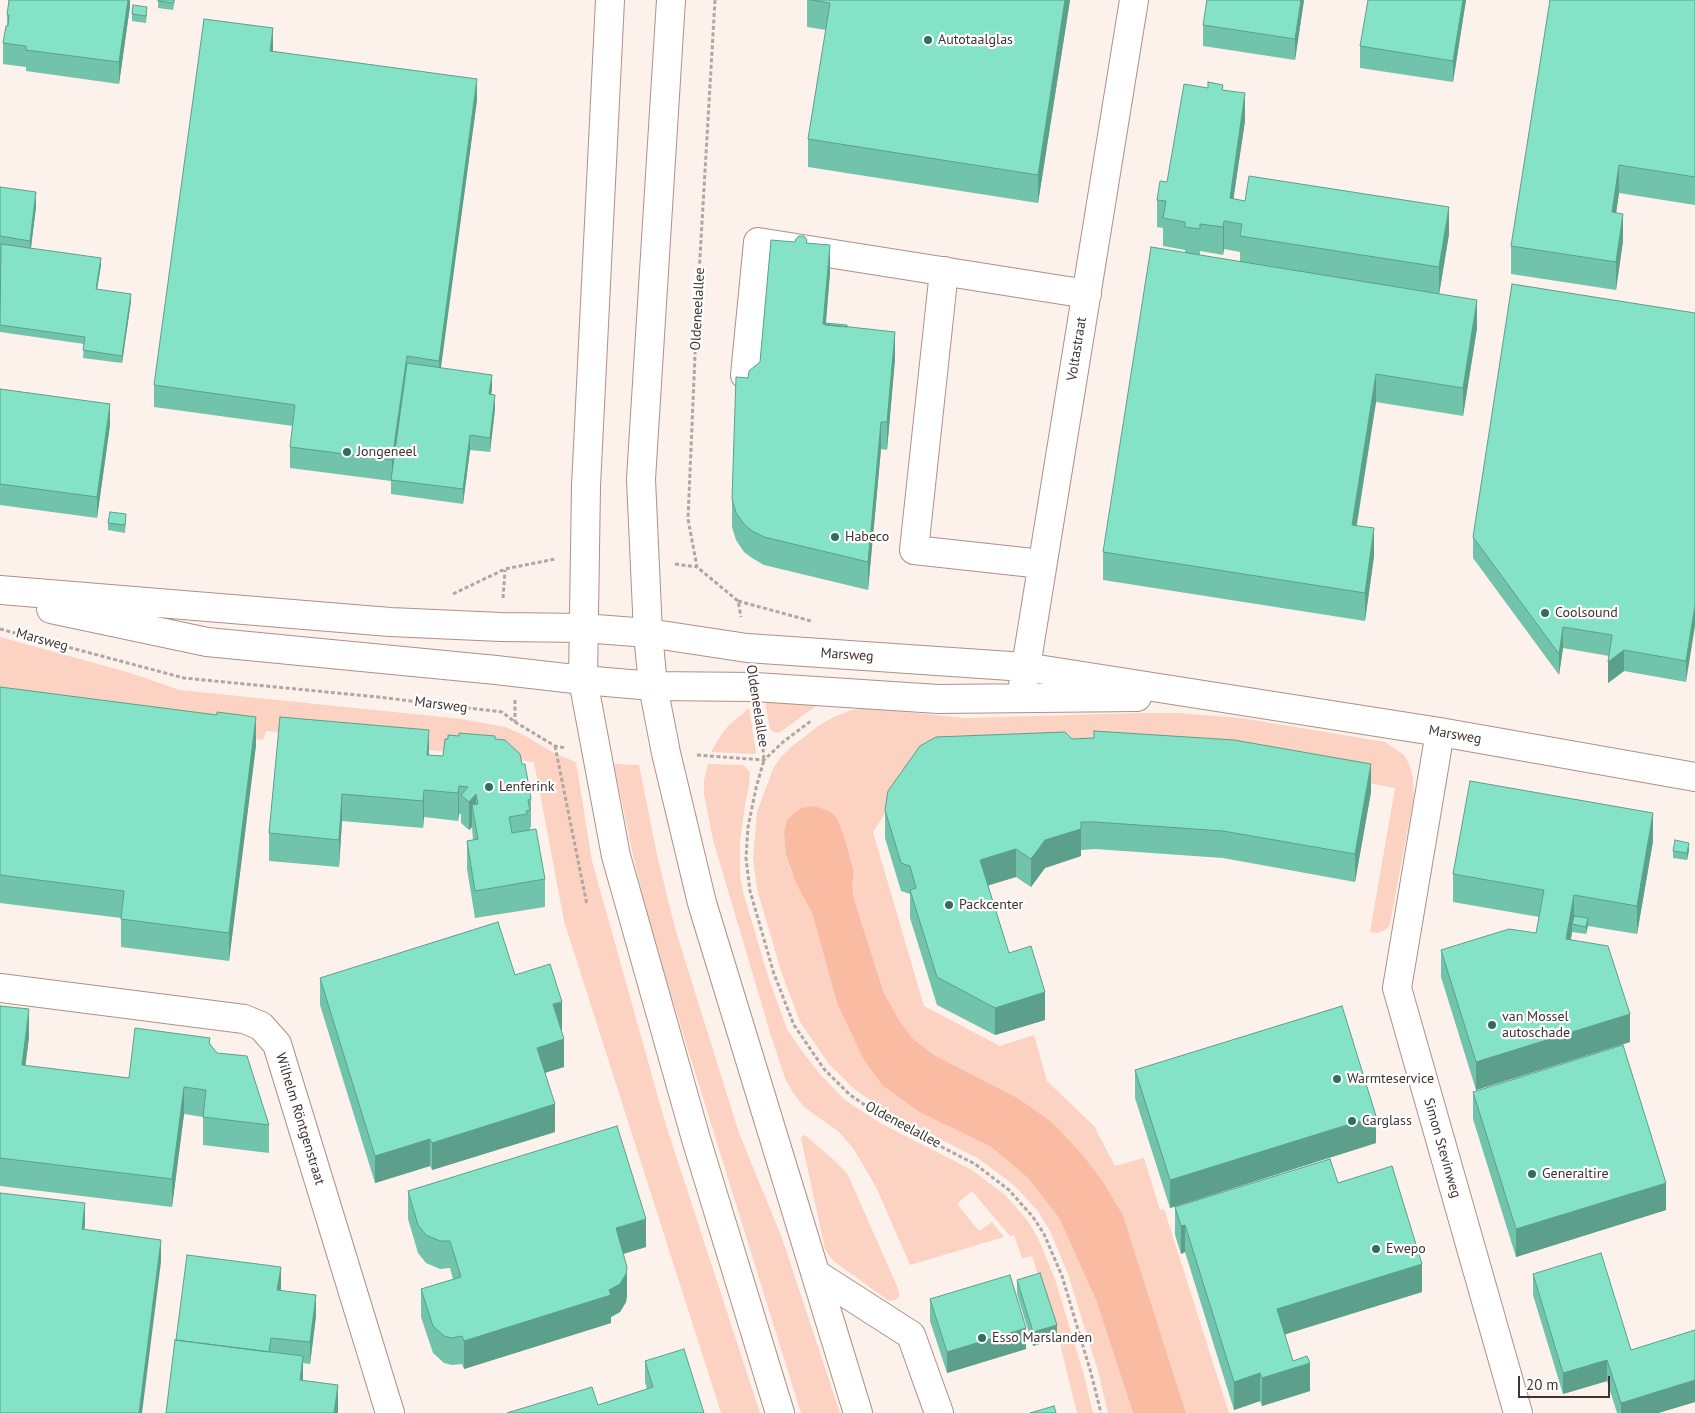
<!DOCTYPE html>
<html>
<head>
<meta charset="utf-8">
<style>
	body { margin:0 }
	#map { position:relative; width:1695px; height:1413px; overflow:hidden; background:#fdf1ec; font-family:"PT Sans",sans-serif }
	canvas { display:block }
	.scale { position:absolute; left:1518px; top:1376px; width:92px; height:22px; box-sizing:border-box; border:2px solid #3f342f; border-top:0; padding-left:6px; font-size:15px; line-height:18px; white-space:nowrap; color:#3f342f; -webkit-text-stroke:4px #fff; paint-order:stroke }
</style>
</head>
<body>
<div id="map">
<canvas width="1695" height="1413"></canvas>
<div class="scale">20 m</div>
</div>
<script>
const c = document.querySelector('canvas').getContext('2d');
c.lineJoin = 'round';
function fill(path, color) { c.fillStyle = color; c.fill(path, 'evenodd'); }
const shape = rows => new Path2D(rows.map(r => 'M' + r).join(''));
function strokePath(path, color, width, dash) { c.strokeStyle = color; c.lineWidth = width; c.lineCap = dash ? 'butt' : 'round'; c.setLineDash(dash || []); c.stroke(path); }
function label(font, color, halo, rows, align = 'center') {
  c.font = font + ' "PT Sans",sans-serif'; c.lineWidth = 4.5; c.setLineDash([]); c.textBaseline = 'middle'; c.strokeStyle = halo; c.fillStyle = color; for (const [text, x, y, turn = 0] of rows) {
    c.save(); c.translate(x, y); c.rotate((+turn || 0) * Math.PI / 180); c.textAlign = isNaN(turn) ? turn : align; if (halo) c.strokeText(text, 0, 0); c.fillText(text, 0, 0); c.restore();
  }
}
const green = shape([
	[0,637,127,672,180,690,462,719,505,727,524,735,554,753,576,762,592,861,665,1122,760,1413,721,1413,564,921,534,762,266,731,263,740,0,711],
	[769,700,820,703,779,733,773,732,770,729,765,702],
	[749,708,756,753,754,754,711,752,719,738,728,726],
	[867,708,964,718,1144,713,1178,713,1241,718,1385,742,1404,755,1409,764,1413,778,1414,796,1390,924,1388,928,1378,933,1370,932,1395,788,1241,760,922,758,873,832,924,1006,1000,1046,1034,1035,1047,1081,1094,1126,1115,1166,1144,1158,1160,1210,1164,1209,1229,1413,1186,1413,1123,1215,1102,1180,1082,1154,1053,1123,934,1055,913,1040,899,1020,884,993,854,899,852,885,854,870,844,836,837,819,784,833,786,856,790,869,812,913,837,1003,883,1086,919,1112,991,1147,1028,1178,1059,1218,1096,1300,1133,1413,1108,1413,1098,1371,1068,1274,1050,1231,1039,1213,1026,1198,1014,1185,979,1159,886,1111,854,1089,829,1064,800,1022,781,971,757,889,753,858,757,812,773,769,780,758,791,747,821,724,836,716,852,710],
	[614,764,639,765,657,855,675,928,739,1133,782,1238,840,1413,801,1413,652,934,634,860],
	[708,764,742,765,745,767,750,772,749,786,745,805,740,842,740,876,743,892,768,976,787,1029,799,1047,819,1073,845,1100,880,1123,972,1170,1005,1195,1028,1221,1038,1238,1055,1279,1084,1375,1093,1413,1077,1413,1060,1344,1032,1256,1022,1258,1014,1235,1010,1236,972,1191,957,1204,979,1231,992,1222,1004,1237,910,1265,876,1187,853,1148,839,1132,804,1107,793,1093,785,1078,771,1036,713,840,704,794,704,780],
	[803,1135,806,1136,836,1162,847,1173,897,1286,899,1293,899,1297,895,1300,889,1301,836,1263,830,1257,825,1249,801,1138]
]);
const water = shape([
	[814,806,829,811,837,818,844,836,854,871,852,885,854,899,884,993,899,1020,913,1039,934,1055,1019,1099,1053,1123,1082,1154,1102,1180,1123,1215,1186,1413,1133,1413,1096,1300,1059,1218,1028,1178,991,1147,919,1112,883,1086,864,1060,837,1003,812,913,796,883,786,856,784,833,787,820,794,813,802,808]
]);
const path = shape([
	[715,0,697,308,688,519,697,567,738,601,741,617],
	[675,564,697,567],
	[453,594,505,569,555,559],
	[503,598,505,570],
	[738,601,811,621],
	[0,629,184,678,378,697,502,712,515,722,555,746,566,748],
	[515,700,515,722],
	[760,716,764,760,756,788,748,827,746,858,748,875,750,891,774,974,794,1025,824,1069,850,1095,883,1117,975,1164,1009,1190,1033,1217,1044,1234,1062,1276,1091,1373,1101,1413],
	[555,746,587,905],
	[697,755,764,760,783,742,811,721]
]);
const minor = shape([
	[944,271,914,550,1042,564],
	[745,375,758,242,1087,294],
	[0,590,390,622,501,627,583,628,648,633,747,648,1025,667,1440,732,1695,777],
	[51,609,207,642,496,670,583,680,653,686,755,687,938,699,1137,697],
	[1023,685,1134,0],
	[1440,732,1397,988,1518,1413],
	[0,988,244,1019,261,1026,277,1044,390,1413],
	[816,1274,911,1335,939,1413]
]);
const major = shape([
	[610,0,586,486,583,680,616,856,696,1139,780,1413],
	[671,0,641,479,648,633,653,686,666,753,702,903,858,1413]
]);
const wall = shape([
	[130,0,130,6,119,84,26,71,26,67,3,64,3,43,7,26,7,15],
	[158,0,175,0,173,10,158,8],
	[807,0,1070,0,1038,203,808,167,808,139,826,30,807,27],
	[1304,0,1295,60,1203,46,1203,25],
	[1466,0,1453,82,1360,68,1360,46],
	[1695,0,1695,205,1619,193,1616,213,1623,241,1616,290,1511,274,1511,246],
	[132,14,147,14,146,23,132,21],
	[273,50,273,52,477,100,440,368,492,389,491,394,495,409,490,452,470,450,463,504,391,494,391,481,290,468,290,447,293,426,154,407,154,385],
	[1223,90,1245,121,1233,199,1449,234,1439,294,1477,328,1463,416,1376,402,1357,525,1374,556,1365,621,1103,580,1103,552,1185,253,1185,250,1163,246,1163,228,1157,227,1157,200],
	[1224,249,1240,252,1240,262,1200,255,1200,251,1223,255],
	[0,187,36,207,31,248,101,265,97,289,131,301,122,363,83,358,84,344,0,332],
	[807,243,830,273,826,323,847,327,895,359,887,450,881,449,868,590,764,565,752,558,744,552,736,540,732,527,732,499,748,378,760,362],
	[1695,313,1686,682,1624,671,1608,683,1609,656,1563,648,1559,675,1473,558,1473,537],
	[0,389,110,425,97,518,0,505],
	[126,521,125,533,108,530,108,523],
	[0,687,256,745,229,961,121,947,121,918,0,903],
	[280,717,429,755,443,756,448,739,495,739,522,764,531,799,531,827,530,827,530,830,545,879,545,907,475,918,467,869,467,841,473,840,472,827,469,830,461,823,461,814,459,814,458,821,424,817,423,828,342,821,339,867,269,861,269,833],
	[1094,731,1371,792,1355,882,1223,858,1095,849,1081,850,1081,856,1045,868,1031,887,1016,877,988,885,1009,953,1045,1020,995,1035,937,1005,910,918,910,894,901,891,885,838,885,810,1072,739,1094,738],
	[1653,841,1637,934,1588,926,1586,934,1572,932,1571,939,1630,1042,1476,1090,1441,977,1441,950,1536,933,1539,917,1453,902,1453,874],
	[1689,850,1687,860,1673,858,1673,851],
	[515,975,562,1029,561,1030,564,1067,545,1073,555,1132,432,1170,430,1166,375,1183,320,1005,320,978],
	[0,1006,29,1037,25,1066,129,1078,210,1044,269,1125,269,1153,203,1145,203,1117,184,1114,172,1207,0,1186],
	[1135,1070,1376,1143,1170,1208,1135,1098],
	[1473,1092,1666,1210,1516,1257,1473,1119],
	[1338,1183,1422,1292,1284,1334,1293,1361,1310,1391,1262,1406,1260,1401,1234,1410,1185,1252,1181,1254,1175,1235,1175,1207],
	[408,1191,646,1247,623,1254,627,1295,626,1302,620,1312,611,1317,611,1323,464,1369,462,1364,452,1365,444,1363,433,1353,421,1317,421,1289,453,1279,450,1268,440,1269,426,1263,418,1253,408,1219],
	[1533,1274,1631,1350,1695,1402,1658,1413,1617,1413,1607,1381,1563,1394,1533,1295],
	[1017,1280,1057,1339,1033,1346,1017,1294],
	[281,1288,280,1291,316,1316,310,1364,303,1363,166,1413],
	[930,1299,1026,1349,947,1373,930,1321],
	[645,1361,704,1413,598,1405,647,1389,645,1382]
]);
const shadedWall = shape([
	[128,0,130,0,130,6,119,84,119,62],
	[1065,0,1070,0,1038,203,1038,175],
	[1301,0,1304,0,1295,60,1295,39],
	[1463,0,1466,0,1453,82,1453,61],
	[273,28,273,50,270,73,270,51],
	[477,79,477,100,439,382,439,361],
	[1245,93,1245,121,1230,222,1230,198],
	[1619,165,1619,193,1612,240,1612,212],
	[36,192,36,207,30,255,30,241],
	[1449,207,1449,234,1439,295,1439,267],
	[1623,214,1623,241,1616,290,1616,262],
	[1224,221,1224,249,1223,255,1223,227],
	[830,245,830,273,824,343,823,324],
	[101,258,101,265,96,296,96,289],
	[131,294,131,301,122,363,122,356],
	[1477,300,1477,328,1463,416,1463,388],
	[895,332,895,359,887,450,887,422],
	[407,356,407,378,392,482,392,460],
	[1376,374,1376,402,1352,552,1352,525],
	[492,375,492,389,489,409,489,394],
	[495,395,495,409,490,452,490,438],
	[110,404,110,425,97,518,97,497],
	[881,422,881,449,868,590,868,562],
	[470,435,470,450,463,504,463,489],
	[1374,528,1374,556,1365,621,1365,593],
	[1695,605,1695,626,1686,682,1686,661],
	[1563,627,1563,648,1559,675,1559,654],
	[1624,650,1624,671,1608,683,1608,662],
	[256,717,256,745,229,961,229,933],
	[429,730,429,758,427,755],
	[1371,764,1371,792,1355,882,1355,854],
	[459,786,459,814,458,821,458,793],
	[424,790,424,817,423,828,423,801],
	[342,794,342,821,339,867,339,840],
	[476,794,476,822,472,805,472,827,469,830,469,802],
	[1653,813,1653,841,1637,934,1637,906],
	[1081,829,1081,856,1045,868,1031,887,1031,859,1045,840],
	[1689,843,1689,850,1687,860,1687,853],
	[1016,849,1016,877,980,888,980,860],
	[1574,895,1574,923,1572,924,1572,932,1566,966,1566,939],
	[1588,918,1588,925,1586,934,1586,927],
	[1045,992,1045,1020,995,1035,995,1008],
	[562,1002,562,1029,553,1032,553,1004],
	[29,1009,29,1037,22,1093,22,1065],
	[1630,1014,1630,1042,1476,1090,1476,1062],
	[564,1039,564,1067,537,1075,537,1048],
	[184,1087,184,1114,172,1207,172,1179],
	[555,1104,555,1132,432,1170,432,1143],
	[1376,1116,1376,1143,1170,1208,1170,1180],
	[430,1139,430,1166,375,1183,375,1156],
	[1666,1183,1666,1210,1516,1257,1516,1229],
	[85,1203,85,1225,82,1251,82,1229],
	[646,1219,646,1247,616,1256,616,1228],
	[1185,1225,1185,1252,1181,1254,1181,1226],
	[161,1240,161,1262,142,1413,139,1413],
	[1422,1264,1422,1292,1277,1337,1277,1309],
	[281,1267,281,1288,277,1312,277,1290],
	[627,1267,627,1295,626,1302,620,1312,611,1317,611,1323,464,1369,464,1341,609,1290],
	[316,1295,316,1316,310,1364,310,1342],
	[1057,1325,1057,1339,1033,1346,1033,1332],
	[1026,1328,1026,1349,947,1373,947,1352],
	[303,1356,303,1384,300,1380],
	[1607,1360,1607,1381,1563,1394,1563,1373],
	[1310,1363,1310,1391,1262,1406,1262,1378],
	[1260,1373,1260,1401,1234,1410,1234,1382],
	[1695,1380,1695,1402,1658,1413,1621,1413,1621,1403],
	[338,1385,338,1413,334,1413]
]);
const building = shape([
	[9,0,128,0,119,62,26,50,26,46,3,43,6,26,8,26,9,15,7,15,9,0],
	[158,0,174,0,173,3,158,1,158,0],
	[811,0,1065,0,1038,175,808,139,830,3,811,0],
	[1207,0,1301,0,1295,39,1203,25,1207,0],
	[1368,0,1463,0,1453,61,1360,46,1368,0],
	[1550,0,1695,0,1695,177,1619,165,1612,212,1623,214,1616,262,1511,246,1550,0],
	[133,5,147,7,146,16,132,14,133,5],
	[204,19,273,28,270,51,477,79,439,361,407,356,392,460,290,447,295,405,154,385,204,19],
	[1208,82,1223,85,1222,90,1245,93,1230,198,1245,201,1249,176,1449,207,1439,267,1240,236,1242,224,1224,221,1223,227,1200,224,1200,229,1185,227,1185,222,1163,218,1166,201,1157,200,1160,181,1167,182,1184,84,1208,88,1208,82],
	[0,187,36,192,30,241,0,236,0,187],
	[799,236,804,236,807,240,806,243,830,245,823,324,895,332,887,422,881,422,868,562,764,537,752,531,744,524,736,513,732,499,736,377,748,378,749,371,760,362,771,240,795,242,796,239,799,236],
	[1,244,101,258,96,289,131,294,122,356,83,350,85,337,0,325,1,244],
	[1151,247,1477,300,1463,388,1376,374,1352,525,1374,528,1365,593,1103,552,1151,247],
	[1512,284,1695,313,1695,605,1686,661,1624,650,1608,662,1612,635,1563,627,1559,654,1473,537,1512,284],
	[825,323,847,325,847,327,825,325,825,323],
	[407,363,492,375,489,394,495,395,490,438,470,435,463,489,391,480,407,363],
	[0,389,110,404,97,497,0,484,0,389],
	[110,512,126,514,125,525,108,523,110,512],
	[0,687,217,715,217,712,256,717,229,933,121,919,124,891,0,875,0,687],
	[280,717,429,730,427,755,443,756,445,739,448,739,448,735,459,736,459,733,495,736,495,739,505,740,520,754,522,764,525,764,531,799,528,800,530,810,526,811,527,814,509,817,512,833,536,829,545,879,475,891,467,841,478,839,472,805,478,804,476,794,469,802,461,795,468,787,459,786,458,793,424,790,423,801,342,794,339,840,269,833,280,717],
	[1094,731,1234,740,1371,764,1355,854,1223,831,1095,822,1081,822,1081,829,1045,840,1031,859,1016,849,980,860,1009,953,1031,946,1045,992,995,1008,937,977,910,890,916,888,910,866,901,863,885,810,888,791,920,746,936,737,1065,732,1072,739,1094,738,1094,731],
	[1470,781,1653,813,1637,906,1574,895,1566,939,1608,946,1630,1014,1476,1062,1441,950,1509,929,1536,933,1544,890,1453,874,1470,781],
	[1675,840,1689,843,1687,853,1673,851,1675,840],
	[1574,916,1588,918,1586,927,1572,924,1574,916],
	[498,922,515,975,550,964,562,1002,553,1004,564,1039,537,1048,555,1104,432,1143,430,1139,375,1156,320,978,498,922],
	[0,1006,29,1009,22,1065,129,1078,135,1028,210,1038,209,1043,217,1053,247,1056,269,1125,203,1117,206,1090,184,1087,172,1179,0,1158,0,1006],
	[1342,1006,1376,1116,1170,1180,1135,1070,1342,1006],
	[1623,1045,1666,1183,1516,1229,1473,1092,1623,1045],
	[617,1126,646,1219,616,1228,627,1267,626,1274,620,1284,609,1290,611,1295,464,1341,462,1336,452,1338,444,1336,433,1326,421,1289,461,1277,450,1241,440,1241,426,1235,418,1225,408,1191,617,1126],
	[1330,1159,1338,1183,1392,1166,1422,1264,1277,1309,1293,1361,1307,1356,1310,1363,1262,1378,1260,1373,1234,1382,1185,1225,1181,1226,1175,1207,1330,1159],
	[0,1193,85,1203,82,1229,161,1240,139,1413,0,1413,0,1193],
	[1601,1253,1631,1350,1695,1330,1695,1380,1621,1403,1607,1360,1563,1373,1533,1274,1601,1253],
	[187,1255,281,1267,277,1290,316,1295,310,1342,271,1338,269,1352,176,1340,187,1255],
	[1040,1273,1057,1325,1033,1332,1017,1280,1040,1273],
	[1010,1275,1026,1328,947,1352,930,1299,1010,1275],
	[175,1340,303,1356,300,1380,338,1385,334,1413,166,1413,175,1340],
	[684,1349,704,1413,507,1413,592,1387,598,1405,653,1387,645,1361,684,1349],
	[1054,1406,1056,1413,1030,1413,1054,1406]
]);
const markers = [
	[928,40,5,"#2e6e5d"],
	[347,452,5,"#2e6e5d"],
	[835,537,5,"#2e6e5d"],
	[1545,613,5,"#2e6e5d"],
	[489,787,5,"#2e6e5d"],
	[949,905,5,"#2e6e5d"],
	[1492,1025,5,"#2e6e5d"],
	[1337,1079,5,"#2e6e5d"],
	[1352,1121,5,"#2e6e5d"],
	[1532,1174,5,"#2e6e5d"],
	[1376,1249,5,"#2e6e5d"],
	[982,1338,5,"#2e6e5d"]
];
const poiNames = [
	["Autotaalglas",938,40],
	["Jongeneel",357,452],
	["Habeco",845,537],
	["Coolsound",1555,613],
	["Lenferink",499,787],
	["Packcenter",959,905],
	["van Mossel",1502,1017],
	["autoschade",1502,1033],
	["Warmteservice",1347,1079],
	["Carglass",1362,1121],
	["Generaltire",1542,1174],
	["Ewepo",1386,1249],
	["Esso Marslanden",992,1338]
];
const streetNames = [
	["Oldeneelallee",698,309,-87],
	["Voltastraat",1077,349,-81],
	["Marsweg",42,640,15],
	["Marsweg",847,655,4],
	["Marsweg",441,705,7],
	["Oldeneelallee",757,706,81],
	["Marsweg",1455,735,10],
	["Wilhelm Röntgenstraat",300,1119,73],
	["Oldeneelallee",903,1125,28],
	["Simon Stevinweg",1442,1148,74]
];
fill(green, '#fcd3c2');
fill(water, '#f9bca2');
strokePath(minor, '#ad9186', 30);
strokePath(major, '#ad9186', 30);
strokePath(path, '#b1a6a1', 3, [4, 2.5]);
strokePath(minor, '#fff', 28);
strokePath(major, '#fff', 28);
fill(wall, '#72c3ab');
fill(shadedWall, '#5c9f8b');
fill(building, '#84e3c7');
strokePath(building, '#5c9f8b', 1);
for (const [x, y, r, color] of markers) { const dot = new Path2D(); dot.arc(x, y, r, 0, 2 * Math.PI); c.fillStyle = color; c.fill(dot); strokePath(dot, '#fff', 2); }
label('14px', '#3f342f', '#fff', poiNames, 'left');
label('14px', '#3f342f', '#fff', streetNames);
</script>
</body>
</html>
